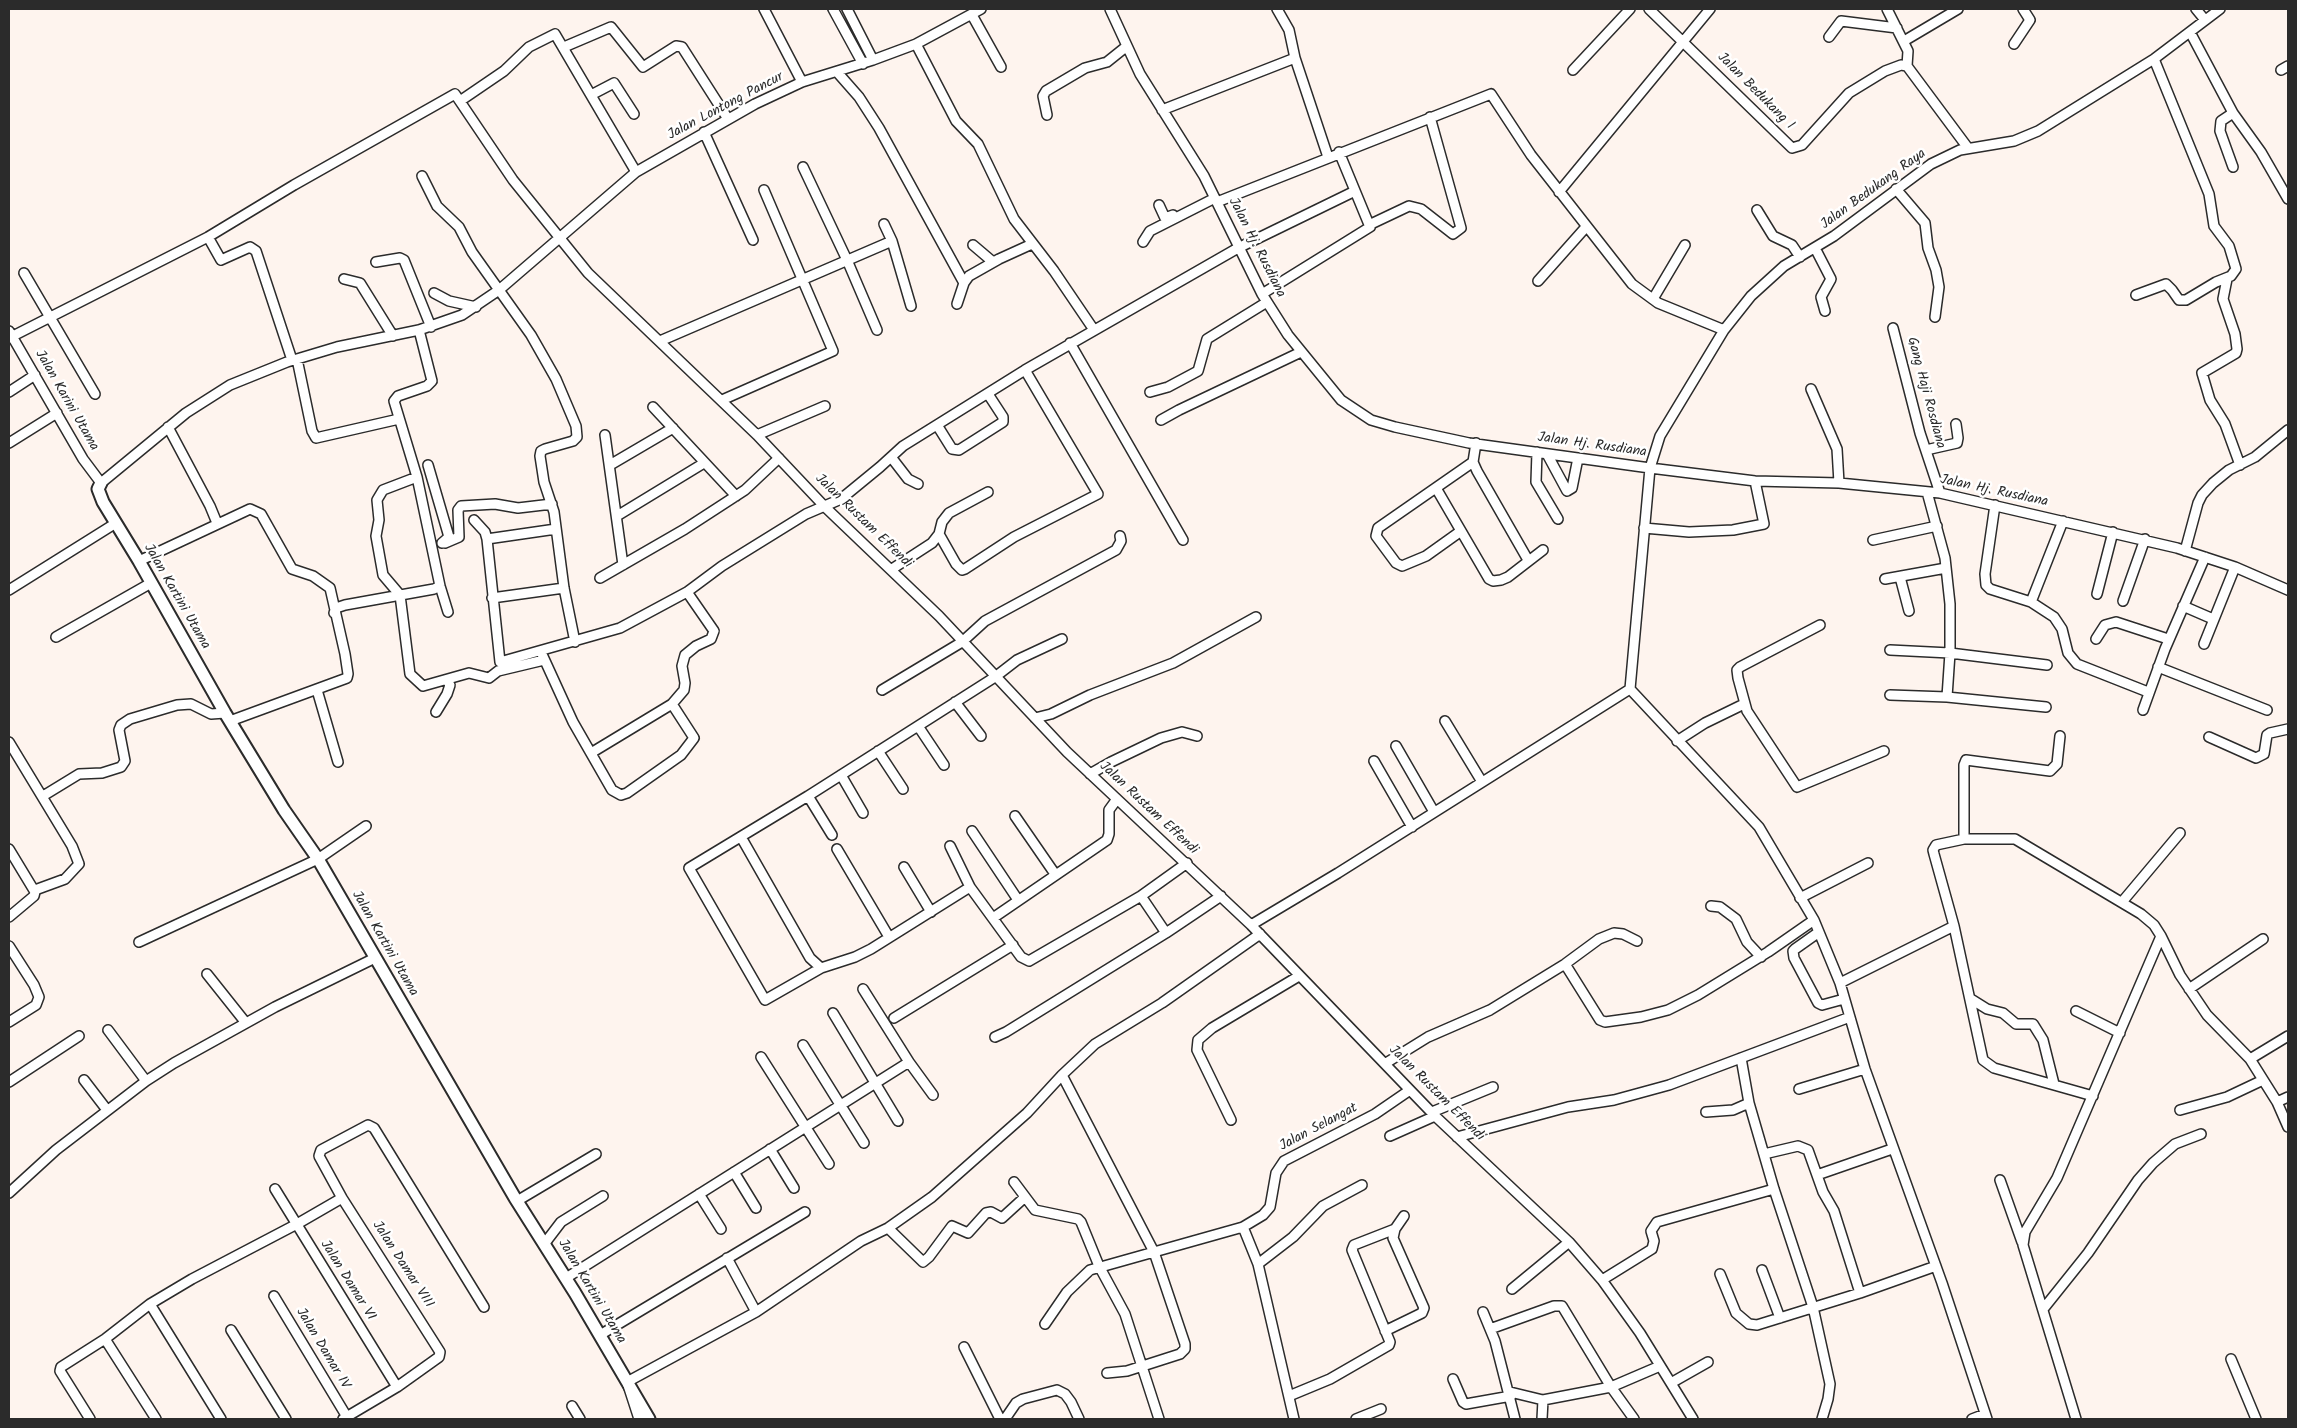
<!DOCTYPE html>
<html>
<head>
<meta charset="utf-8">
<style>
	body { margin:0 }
	#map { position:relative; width:2297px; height:1428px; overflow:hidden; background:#fef4ee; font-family:Kalam,sans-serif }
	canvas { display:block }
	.frame { position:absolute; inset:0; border:10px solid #2b2b2b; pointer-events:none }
</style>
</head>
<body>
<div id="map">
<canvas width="2297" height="1428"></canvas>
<div class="frame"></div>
</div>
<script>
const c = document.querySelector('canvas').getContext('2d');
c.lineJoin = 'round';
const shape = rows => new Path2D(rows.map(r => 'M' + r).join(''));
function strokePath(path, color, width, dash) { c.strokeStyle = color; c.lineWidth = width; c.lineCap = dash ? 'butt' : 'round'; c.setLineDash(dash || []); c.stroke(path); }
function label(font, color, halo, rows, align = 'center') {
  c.font = font + ' Kalam,sans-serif'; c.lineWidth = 5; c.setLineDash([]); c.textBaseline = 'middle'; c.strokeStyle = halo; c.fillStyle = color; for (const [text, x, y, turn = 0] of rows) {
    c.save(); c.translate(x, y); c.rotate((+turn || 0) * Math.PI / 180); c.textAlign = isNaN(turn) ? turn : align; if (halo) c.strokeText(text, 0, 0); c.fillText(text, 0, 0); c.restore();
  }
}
const minor = shape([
	[764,9,802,82],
	[833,9,863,64],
	[847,9,873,60],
	[1110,9,1140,74,1204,176,1262,294,1288,335,1341,400,1371,420,1395,427,1469,443,1650,468,1755,481,1839,483,1940,493,2177,548,2235,567,2288,590],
	[1277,9,1289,30,1295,58,1328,157],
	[1649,9,1792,148,1802,145,1849,93,1885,71,1901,65,1907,66,1968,148],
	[1887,9,1908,51,1907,66],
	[2196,9,2205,20],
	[972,15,1001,67],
	[2190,32,2233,113,2261,152,2288,199],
	[1829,37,1841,21,1897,28],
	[1904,41,1958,9],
	[916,44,956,121,978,144,1014,219,1054,271,1094,330],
	[2014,44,2030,20,2023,9],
	[564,47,611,27,643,67,676,46,682,47,728,119],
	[1573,70,1630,9],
	[2281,70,2288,66],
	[837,72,859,97,879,128,964,283],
	[591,95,614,83,634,114],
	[460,101,504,71,529,47,555,34,636,172],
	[1162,110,1295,58],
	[2233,113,2221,121,2220,131,2233,167],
	[1047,115,1043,96,1046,91,1085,68,1107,62,1127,46],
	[704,132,753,240],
	[803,167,847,260,877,330],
	[422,176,437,206,459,227,472,252,531,335,556,379,576,426,577,437,573,441,545,449,541,451,540,456,544,482,554,512,564,588,575,642],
	[1896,189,1925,223,1928,248,1936,270,1939,287,1935,317],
	[1559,192,1710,9],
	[1217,202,1491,94,1531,155,1632,284,1658,303,1724,330],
	[1159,205,1165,218,1173,215],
	[1757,210,1773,236,1792,245,1800,257],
	[884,224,892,241,911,306],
	[1371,224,1409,206,1421,209,1453,234,1461,228,1430,117],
	[208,237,221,260,250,247,256,251,292,360],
	[1143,242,1150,231,1215,198],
	[973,245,993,262],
	[1815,248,1831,279,1821,297,1825,311],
	[376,262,400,258,404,260,431,327],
	[24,273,95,394],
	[344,279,360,283,393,336],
	[2227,279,2223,299,2235,334,2237,349,2236,353,2202,373,2210,400,2225,424,2240,465],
	[1538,281,1586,227],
	[434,293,449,301,476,307],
	[1262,294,1370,227,1339,152],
	[2136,295,2166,284,2172,290,2179,300,2186,300,2216,282,2231,276,2236,269,2229,246,2214,226,2209,194,2154,59],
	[1653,299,1685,245],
	[957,304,964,283,969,276,999,259,1032,244],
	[1893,328,1920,433,1940,493],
	[419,330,432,381,427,386,398,396,394,401,417,477,440,586,448,612],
	[9,331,83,459,101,483,186,413,230,385,287,362,337,347,419,330,462,315,499,290,636,172,755,104,802,82,873,60,916,44,981,9],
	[9,338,208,237,294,185,455,94,513,180,588,273,757,435,825,507,939,616,1067,752,1251,925,1435,1116,1569,1242,1602,1280,1640,1333,1693,1419],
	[660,341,892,241],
	[1070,343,1183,540],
	[297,359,312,431,316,438,399,419],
	[1811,389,1837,449,1839,483],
	[9,392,35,375],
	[1150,392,1168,387,1198,371,1207,339,1267,302],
	[722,400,833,351,764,190],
	[653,407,736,496],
	[1161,420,1179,410,1301,352],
	[937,425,952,449,959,450,1003,422,1003,417,988,394],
	[168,427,210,506,217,523],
	[605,435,623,565],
	[757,435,825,406],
	[9,443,57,413],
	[1476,443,1473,462,1477,471,1528,560],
	[1926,450,1957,443,1958,438,1956,424],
	[1537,452,1536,482,1558,519],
	[1547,454,1567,491,1572,488,1578,458],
	[891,457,908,479,918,484],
	[428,465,449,537,442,543],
	[610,465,673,428],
	[417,477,383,490,377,500,379,520,376,536,383,575,400,595,410,674,423,686,469,673,489,678,498,671,544,660],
	[1436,488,1489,579,1493,581,1501,580,1508,577,1543,550],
	[1995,505,1985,574,1986,585,1990,589,2031,602,2054,617,2062,629,2068,653,2077,664,2148,692],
	[617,516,704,463],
	[474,520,485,532,487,539],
	[1644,528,1689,532,1733,530,1764,524,1755,481],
	[556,529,487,539,500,662,620,628,687,592,722,566,806,514,841,499,880,467,903,446,1025,370,1238,248,1355,191],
	[1461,531,1426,556,1402,566,1396,563,1376,536,1378,528,1473,462],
	[939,534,956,564,962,570,965,569,1014,537,1098,494,1025,370],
	[1873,540,1937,526],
	[445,543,459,537,458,510,461,506,495,504,518,508,552,504],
	[2185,551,2198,503,2202,495,2213,483,2229,470,2255,457,2288,430],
	[139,561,250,509,261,514,292,569,313,576,330,588,345,654,348,674,347,678,230,721],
	[892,569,932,543,939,534,942,522,949,513,988,492],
	[1900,577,1909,611],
	[600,578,685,529,745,490,779,458],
	[1885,579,1946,568],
	[9,590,116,523],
	[2097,594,2113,532],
	[492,598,564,588],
	[2123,601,2145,539],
	[2031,602,2063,521],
	[2183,606,2213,619],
	[334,613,336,608,345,605,434,589,440,586],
	[1820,625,1740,667,1737,670,1738,678,1747,711,1797,787,1884,751],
	[56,637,151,583],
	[2096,639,2105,625,2116,622,2168,639],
	[2204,644,2235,567],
	[1890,650,1950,653,2047,665],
	[541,652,573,722,612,790,621,795,627,793,681,755,694,738,672,704,684,690,685,683,682,666,685,655,696,646,711,639,714,631,687,592],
	[2158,667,2267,710],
	[317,690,338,762],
	[882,690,962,642,985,621,1116,550,1121,541,1120,536],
	[1890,695,1947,697,1950,653,1950,604,1945,558,1927,492],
	[1947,697,2046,707],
	[955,702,981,736],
	[2143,710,2165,649,2205,557],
	[436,712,447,694,450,685,447,680],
	[1035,718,1051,714,1090,695,1173,663,1256,617],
	[1445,721,1482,782],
	[918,726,944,765],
	[2209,737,2256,758,2264,754,2267,735,2270,733,2288,729],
	[1677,741,1705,723,1744,704],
	[9,742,72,846,79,864,65,879,35,890],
	[1396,746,1434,812],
	[878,751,903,789],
	[591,753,672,704],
	[1374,761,1412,827],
	[1090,774,1111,762,1161,738,1182,732,1197,736],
	[841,775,863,813],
	[43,796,79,774,102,773,121,767,125,761,119,730,121,725,130,719,177,705,191,704,211,714,225,713],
	[808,796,689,868,765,1000,821,968],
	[1015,816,1055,874],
	[972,831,1018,900],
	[832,835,808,796,995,677,1017,660,1062,639],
	[741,837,810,958,821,968,855,957,871,949,970,887,1021,957,1029,961,1141,896,1187,863],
	[1964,839,1964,765,1966,760,2050,771,2057,764,2060,736],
	[950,846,970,887],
	[9,849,35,892,34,896,9,917],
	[837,849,889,937],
	[904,867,931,912],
	[1141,896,1166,933],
	[1800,898,1868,863],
	[2122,902,2180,833],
	[1711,906,1720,907,1736,919,1747,942,1761,957],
	[993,918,1107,840,1109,834,1109,810,1117,799],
	[1251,925,1338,873,1630,689],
	[1819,932,1795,949,1793,951,1794,958,1818,1003,1822,1005,1844,999],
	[139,942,318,859,366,826],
	[9,946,34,985,39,997,36,1005,9,1022],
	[1565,964,1600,1020,1605,1022,1641,1017,1668,1010,1698,995,1768,952,1814,920],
	[207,974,246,1023],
	[1840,983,1954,926],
	[863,989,909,1062],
	[2189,989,2263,939],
	[1971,999,1987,1009,2003,1013,2016,1024,2033,1024,2043,1040,2054,1084],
	[2076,1011,2120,1033],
	[833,1013,898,1121],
	[894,1018,1013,945],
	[108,1030,146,1081],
	[995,1037,1006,1032,1166,933,1221,896],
	[803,1045,864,1143],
	[761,1057,829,1164],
	[1741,1058,1749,1103,1774,1189,1813,1307,1830,1384,1828,1399,1822,1419],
	[2250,1059,2288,1036],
	[1386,1063,1428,1037,1490,1010,1565,964,1599,939,1614,933,1623,934,1637,941],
	[1062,1075,1154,1252,1185,1344,1185,1349,1180,1354,1127,1371,1107,1373],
	[84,1080,107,1110],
	[9,1082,79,1036],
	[1799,1089,1865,1069],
	[2093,1096,1994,1068,1983,1060,1954,926,1934,854,1933,850,1936,845,1964,839,2015,839,2141,914,2154,925,2161,936,2180,975,2207,1015,2250,1059,2277,1102,2288,1127],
	[2277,1102,2288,1097],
	[2180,1110,2227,1097,2263,1080],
	[1432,1112,1493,1087],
	[1706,1112,1733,1110,1749,1103],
	[1231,1120,1197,1050,1198,1040,1212,1028,1299,976],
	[1390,1136,1435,1116],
	[1457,1137,1568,1107,1614,1100,1669,1085,1850,1017],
	[770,1149,794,1188],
	[1764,1154,1798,1146,1808,1150,1823,1192,1834,1211,1860,1293],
	[734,1172,756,1208],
	[1817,1175,1892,1149],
	[2000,1180,2022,1242],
	[1014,1182,1035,1210,1078,1219,1081,1222,1099,1266,1125,1314,1159,1419],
	[275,1189,397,1387],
	[9,1193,56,1150,146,1081,174,1063,275,1007,375,958],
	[699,1194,721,1229],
	[517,1201,596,1154],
	[1243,1227,1258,1264,1294,1419],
	[888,1228,923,1262,929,1257,952,1226,968,1233,986,1213,991,1212,1002,1218,1025,1197],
	[545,1243,561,1222,603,1196],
	[727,1258,756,1312],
	[1258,1264,1293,1237,1323,1206,1362,1185],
	[1762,1270,1780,1318],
	[1720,1274,1736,1313,1749,1324,1757,1325,1860,1293,1936,1266],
	[566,1278,909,1062,933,1095],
	[1602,1280,1652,1249,1654,1241,1651,1231,1657,1222,1774,1189],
	[1512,1289,1569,1242],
	[274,1296,347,1417],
	[150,1304,221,1419],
	[2044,1308,2088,1253,2138,1180,2153,1163,2175,1144,2201,1134],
	[1483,1312,1495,1341,1515,1419],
	[1045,1324,1067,1292,1090,1270,1243,1227,1263,1215,1270,1207,1276,1173,1284,1161,1375,1114,1410,1090],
	[1490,1329,1554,1306,1562,1306,1611,1387,1634,1419],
	[231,1330,286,1419],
	[1385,1331,1422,1313,1424,1308,1393,1238,1395,1229,1404,1216],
	[600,1335,805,1212],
	[105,1339,156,1419],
	[964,1347,1000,1419],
	[2231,1359,2256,1419],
	[1453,1379,1463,1402,1466,1404,1511,1396],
	[1671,1383,1708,1362],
	[1510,1392,1543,1400,1564,1396,1611,1387,1660,1366],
	[1289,1396,1330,1379,1389,1345,1390,1342,1352,1250,1354,1245,1395,1229],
	[572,1406,580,1419],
	[90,1419,60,1371,61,1367,105,1339,150,1304,192,1279,297,1224,342,1198],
	[343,1419,397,1387,439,1357,440,1352,342,1198,319,1156,321,1150,368,1125,374,1128,484,1307],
	[639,1419,627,1382,756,1312,861,1241,888,1228,932,1197,1027,1113,1062,1075,1095,1044,1162,1003,1260,934],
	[1005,1419,1016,1403,1023,1399,1057,1390,1065,1394,1071,1402,1079,1419],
	[1356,1419,1381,1409],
	[1542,1419,1543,1400],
	[1972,1419,1985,1414],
	[1987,1419,1942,1283,1865,1069,1840,983,1814,920,1759,827,1630,689,1650,468,1660,436,1724,330,1751,296,1784,266,1834,236,1931,164,1960,150,2014,141,2038,131,2154,59,2220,9],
	[2076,1419,2023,1245,2025,1232,2057,1178,2161,936]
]);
const tertiary = shape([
	[101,483,98,489,103,502,139,561,225,713,284,810,318,859,515,1198,575,1293,649,1419]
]);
const streetNames = [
	["Jalan Bedukang I",1755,92,45],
	["Jalan Lontong Pancur",726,107,-28],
	["Jalan Bedukang Raya",1874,190,-36],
	["Jalan Hj. Rusdiana",1256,248,63],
	["Gang Haji Rosdiana",1925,393,75],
	["Jalan Karini Utama",66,401,60],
	["Jalan Hj. Rusdiana",1592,446,8],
	["Jalan Hj. Rusdiana",1994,492,12],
	["Jalan Rustam Effendi",863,522,44],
	["Jalan Kartini Utama",176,597,60],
	["Jalan Rustam Effendi",1148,809,43],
	["Jalan Kartini Utama",384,944,60],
	["Jalan Rustam Effendi",1436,1094,45],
	["Jalan Selangat",1319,1128,-28],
	["Jalan Damar VIII",402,1265,57],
	["Jalan Damar VI",347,1281,58],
	["Jalan Kartini Utama",591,1292,59],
	["Jalan Damar IV",322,1349,59]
];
strokePath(minor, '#2b2b2b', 12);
strokePath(tertiary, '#2b2b2b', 15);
strokePath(minor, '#fff', 9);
strokePath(tertiary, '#fff', 11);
label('14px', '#2b2b2b', '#fff', streetNames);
</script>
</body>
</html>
